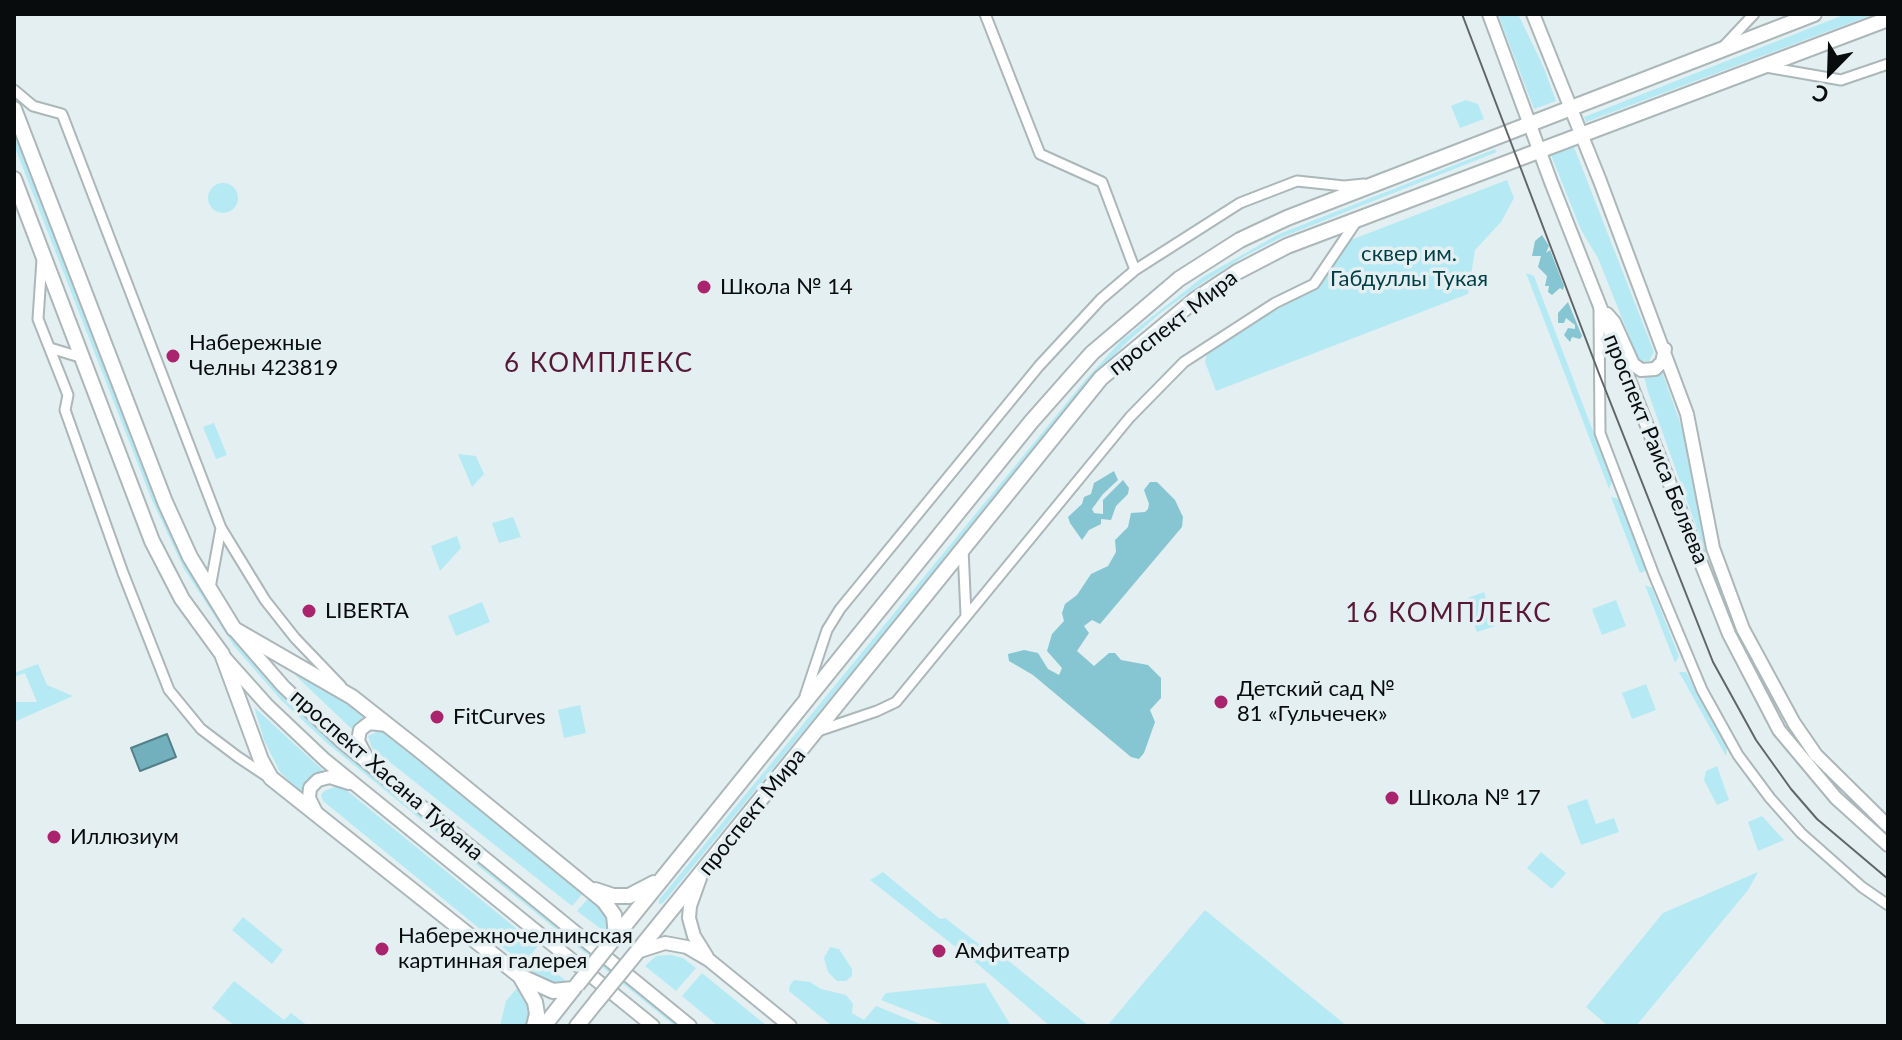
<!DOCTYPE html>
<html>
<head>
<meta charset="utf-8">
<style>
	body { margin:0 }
	#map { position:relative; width:1902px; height:1040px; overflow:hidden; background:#e4eff1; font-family:Lato,sans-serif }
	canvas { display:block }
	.frame { position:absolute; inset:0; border:16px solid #090c0d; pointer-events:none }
	.north { position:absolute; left:1790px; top:32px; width:80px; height:80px; -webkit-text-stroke:6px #e4eff1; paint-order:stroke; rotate:203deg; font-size:22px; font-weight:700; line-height:32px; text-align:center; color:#090c0d }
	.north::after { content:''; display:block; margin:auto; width:28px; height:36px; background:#090c0d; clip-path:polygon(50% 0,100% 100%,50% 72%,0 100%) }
</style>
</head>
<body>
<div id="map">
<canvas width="1902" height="1040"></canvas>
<div class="frame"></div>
<div class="north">С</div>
</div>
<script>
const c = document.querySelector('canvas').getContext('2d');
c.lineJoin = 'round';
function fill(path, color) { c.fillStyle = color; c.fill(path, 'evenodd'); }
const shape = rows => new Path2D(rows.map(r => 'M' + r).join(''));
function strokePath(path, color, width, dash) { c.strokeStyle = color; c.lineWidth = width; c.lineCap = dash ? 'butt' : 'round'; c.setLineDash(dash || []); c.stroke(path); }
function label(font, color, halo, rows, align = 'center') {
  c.font = font + ' Lato,sans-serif'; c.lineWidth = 7; c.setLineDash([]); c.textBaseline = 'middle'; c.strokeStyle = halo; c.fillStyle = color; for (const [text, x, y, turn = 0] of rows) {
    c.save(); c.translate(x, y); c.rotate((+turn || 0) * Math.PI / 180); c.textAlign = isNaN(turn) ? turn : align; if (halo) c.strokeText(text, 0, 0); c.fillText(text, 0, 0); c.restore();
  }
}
const green = shape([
	[1498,14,1518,14,1544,68,1556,101,1534,109],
	[1846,14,1874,14,1586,122,1584,117],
	[1466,100,1478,104,1484,119,1460,128,1451,106],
	[14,130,157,497,189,567,207,600,238,643,284,697,331,741,681,1026,675,1026,328,744,281,700,234,646,184,569,151,498,14,145],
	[1574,147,1654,352,1649,361,1642,361,1637,356,1598,258,1581,230,1551,155],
	[1495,149,1497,152,1280,238,1245,256,1205,281,1159,314,1125,344,1090,381,663,903,659,904,659,900,1087,378,1122,340,1203,277,1279,234],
	[1507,180,1514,198,1501,222,1475,250,1468,294,1216,391,1205,362,1208,349,1315,288,1348,241],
	'208 198a15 15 0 1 1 30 0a15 15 0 1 1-30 0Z',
	[1526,273,1534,276,1612,481,1609,489],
	[1661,369,1686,439,1708,550,1705,551,1648,392,1644,376,1652,376],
	[214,423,227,455,216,459,203,427],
	[458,454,476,456,484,474,472,487],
	[1611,497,1619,499,1646,571,1640,573],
	[513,517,521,537,499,543,492,523],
	[457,536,461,548,440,571,431,546],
	[1645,585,1652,588,1679,656,1675,663],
	[1484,592,1495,626,1477,632,1465,599],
	[1616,600,1626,626,1602,635,1592,609],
	[482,602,490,622,456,636,448,616],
	[38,664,47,685,73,696,14,722,14,698,16,702,37,702,25,673,14,677,14,673],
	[1679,672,1686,672,1727,747,1726,756],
	[295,675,349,698,375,717,356,733],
	[1646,684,1656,710,1632,719,1622,693],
	[580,705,586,733,564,738,558,710],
	[254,707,326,773,305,796,280,772,264,740],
	[381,730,389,731,585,891,572,906,372,748,368,736],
	[1717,766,1729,800,1717,805,1704,780,1706,771],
	[337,786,345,789,538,946,523,964,323,801,321,795,324,791],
	[1587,799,1596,824,1614,818,1619,832,1581,845,1567,806],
	[1762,816,1784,840,1758,851,1748,822],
	[1541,852,1566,873,1552,889,1527,868],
	[883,872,940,919,945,918,980,945,989,945,1089,1026,1050,1026,980,966,870,880],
	[1758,872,1748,890,1636,1026,1608,1026,1586,1007,1663,913],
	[591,895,607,909,609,928,605,932,577,911],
	[1205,910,1347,1026,1107,1026],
	[243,917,283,950,272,964,232,930],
	[830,947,839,949,852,969,852,976,846,981,837,981,828,972,824,958],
	[671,955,683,958,696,968,676,991,645,966,656,956],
	[537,958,565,980,562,983,548,983,529,969],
	[702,973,767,1026,718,1026,682,996],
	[794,980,810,982,821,989,846,995,853,1004,852,1013,864,1020,876,1006,925,1026,832,1026,789,991,790,985],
	[234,981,284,1020,291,1013,308,1026,235,1026,212,1008],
	[985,983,1011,1026,947,1026,881,1000,886,993],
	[517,988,531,1003,530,1017,526,1026,500,1026,506,1001]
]);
const forest = shape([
	[1542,235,1549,246,1546,253,1550,250,1564,286,1563,290,1560,288,1552,295,1548,292,1549,286,1545,286,1547,276,1538,267,1541,256,1532,256,1535,241],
	[1568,302,1582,336,1580,339,1572,337,1570,342,1564,335,1568,328,1575,329,1575,325,1566,318,1564,323,1558,323,1558,313],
	[1114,471,1118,480,1103,494,1092,509,1094,513,1103,514,1103,500,1123,480,1129,488,1128,494,1116,506,1111,520,1101,519,1101,524,1089,530,1082,540,1070,523,1068,517,1082,504,1084,497,1091,494,1094,483],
	[1150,482,1157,482,1175,500,1183,517,1182,527,1100,624,1092,620,1084,626,1089,633,1077,651,1094,666,1109,653,1115,653,1121,660,1148,665,1161,678,1161,698,1150,710,1155,722,1144,753,1139,759,1131,757,1033,675,1009,661,1008,654,1024,650,1038,653,1048,669,1059,675,1062,668,1047,651,1052,634,1064,621,1062,613,1065,604,1077,595,1091,574,1108,566,1116,552,1115,540,1128,527,1131,513,1145,512,1148,509,1149,504,1144,490]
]);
const water = shape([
	[167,734,176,757,140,771,131,748,167,734]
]);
const street = shape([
	[985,14,1040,154,1102,182,1135,270],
	[1723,47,1754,14],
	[1766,67,1841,80,1888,64],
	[14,90,33,106,62,114,221,528,265,600,295,638,341,686],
	[42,259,38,319,68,395,65,410,123,573,169,690,201,729,238,757,268,777],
	[1599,309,1600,433,1654,575,1702,690,1738,755,1770,798,1801,833,1862,887,1888,905],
	[50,348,83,358],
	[963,549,966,615],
	[210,588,221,528],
	[805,696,827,630,840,609,1039,366,1101,299,1135,270,1240,203,1297,181,1344,186,1364,184],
	[818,731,877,711,896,702,1130,417,1184,362,1275,303,1314,284,1356,222]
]);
const secondary = shape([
	[1489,14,1551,182,1729,634,1779,730,1836,798,1888,845],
	[1533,14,1600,181,1687,414,1713,548,1743,629,1794,723,1816,755,1888,826],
	[1607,314,1614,322,1633,364,1641,370,1655,369,1662,362,1665,349],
	[237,633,283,686,341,741,690,1026],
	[225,658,267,705,325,760,653,1026],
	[368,760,358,741,360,730,369,723,387,725],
	[316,812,309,798,310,788,318,780,330,777,349,783],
	[700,878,690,906,689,918,694,936,707,957],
	[637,952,665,943,687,947,709,960,790,1026]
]);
const primary = shape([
	[14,109,165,502,190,557,234,629,352,697,423,753,604,901,614,915,616,936],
	[14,179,152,541,182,599,222,654,261,760,271,778,520,976,553,991,573,989],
	[595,890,613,896,629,896,654,883],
	[616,936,1031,422,1092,353,1179,279,1240,240,1287,218,1814,14],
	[637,952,1101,378,1196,299,1237,272,1287,246,1888,19],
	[520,976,535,1002,537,1014,534,1026],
	[544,1026,574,988],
	[577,1026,597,1001]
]);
const tram = shape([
	[1462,14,1598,371,1713,662,1756,740,1791,789,1817,819,1888,879]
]);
const primaryBridge = shape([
	[577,985,616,936],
	[597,1001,637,952]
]);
const markers = [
	[704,287,8,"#aa246d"],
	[173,356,8,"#aa246d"],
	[309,611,8,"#aa246d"],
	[1221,702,8,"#aa246d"],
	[437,717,8,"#aa246d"],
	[1392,798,8,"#aa246d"],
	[54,837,8,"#aa246d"],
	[382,949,8,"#aa246d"],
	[939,951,8,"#aa246d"]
];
const parkNames = [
	["сквер им.",1409,254],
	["Габдуллы Тукая",1409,279]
];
const poiNames = [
	["Школа № 14",720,287],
	["Набережные",189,343],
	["Челны 423819",189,368],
	["LIBERTA",325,611],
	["Детский сад №",1237,689],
	["81 «Гульчечек»",1237,714],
	["FitCurves",453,717],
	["Школа № 17",1408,798],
	["Иллюзиум",70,837],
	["Набережночелнинская",398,936],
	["картинная галерея",398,961],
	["Амфитеатр",955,951]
];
const streetNames = [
	["проспект Мира",1173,323,-38],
	["проспект Раиса Беляева",1656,449,68],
	["проспект Хасана Туфана",387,775,41],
	["проспект Мира",752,812,-51]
];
const quarterNames = [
	["6 КОМПЛЕКС",599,364],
	["16 КОМПЛЕКС",1449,614]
];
fill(green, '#b5eaf4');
fill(forest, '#86c6d2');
fill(water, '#71b0bc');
strokePath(water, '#527f88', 2);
strokePath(street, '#acb7b9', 13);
strokePath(secondary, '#acb7b9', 16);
strokePath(primary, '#acb7b9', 18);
strokePath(street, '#fff', 9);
strokePath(secondary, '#fff', 12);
strokePath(primary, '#fff', 14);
strokePath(tram, '#606667', 2);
strokePath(primaryBridge, '#acb7b9', 18, []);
strokePath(primaryBridge, '#fff', 14);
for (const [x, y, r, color] of markers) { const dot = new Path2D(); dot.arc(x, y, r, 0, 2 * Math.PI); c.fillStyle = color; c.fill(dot); strokePath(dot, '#e4eff1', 3); }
label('22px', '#003e47', '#e4eff1', parkNames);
label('22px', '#090c0d', '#e4eff1', poiNames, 'left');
label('22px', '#090c0d', '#e4eff1', streetNames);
c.letterSpacing = '2px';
label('26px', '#571838', '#e4eff1', quarterNames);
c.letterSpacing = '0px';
</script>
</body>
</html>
